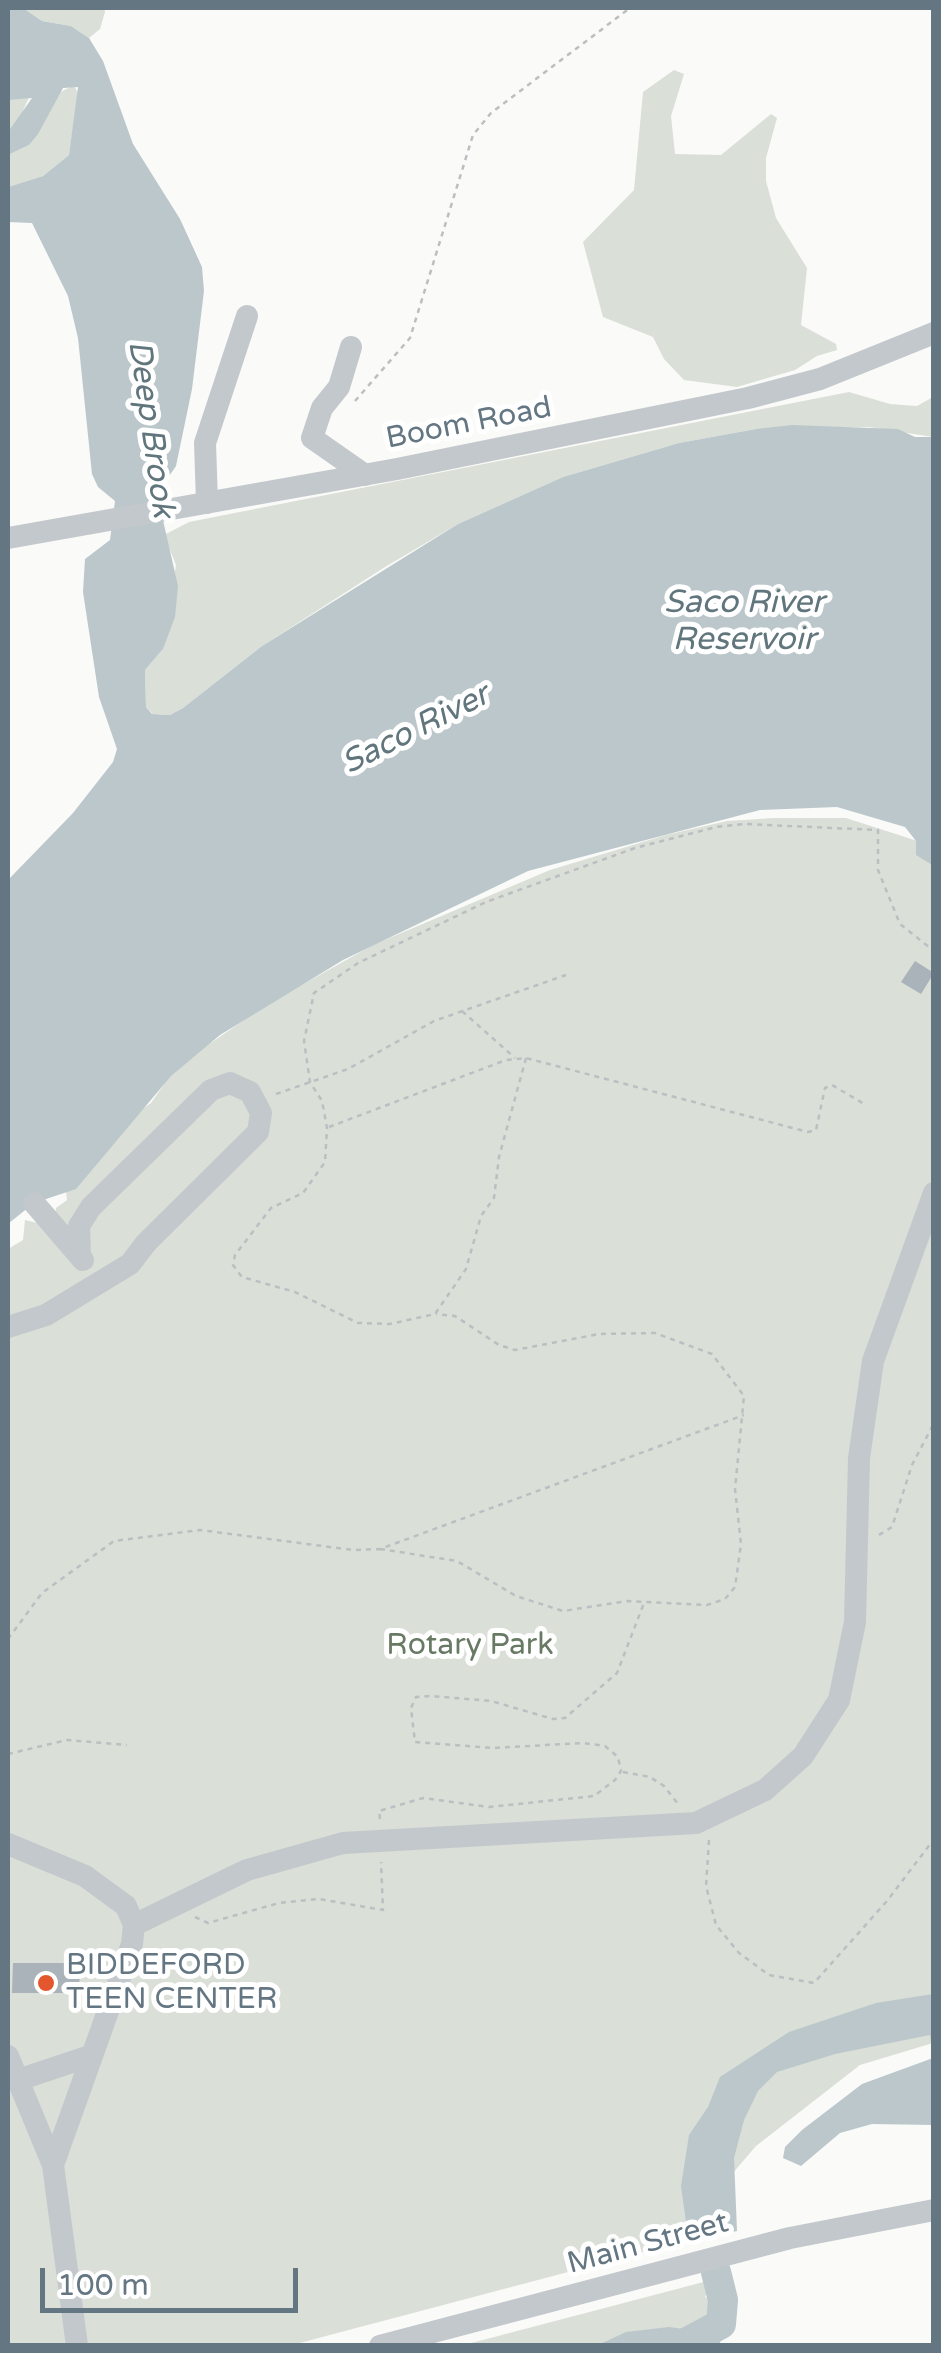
<!DOCTYPE html>
<html>
<head>
<meta charset="utf-8">
<style>
	body { margin:0 }
	#map { position:relative; width:941px; height:2353px; overflow:hidden; background:#fafaf8; font-family:"Varela Round",sans-serif }
	canvas { display:block }
	.frame { position:absolute; inset:0; border:10px solid #657683; pointer-events:none }
	.scale { position:absolute; left:40px; top:2268px; width:258px; height:45px; box-sizing:border-box; border:5px solid #657683; border-top:0; padding-left:12px; font-size:30px; line-height:35px; white-space:nowrap; color:#657683; -webkit-text-stroke:8px #fff; paint-order:stroke }
</style>
</head>
<body>
<div id="map">
<canvas width="941" height="2353"></canvas>
<div class="frame"></div>
<div class="scale">100 m</div>
</div>
<script>
const c = document.querySelector('canvas').getContext('2d');
c.lineJoin = 'round';
function fill(path, color) { c.fillStyle = color; c.fill(path, 'evenodd'); }
const shape = rows => new Path2D(rows.map(r => 'M' + r).join(''));
function strokePath(path, color, width, dash) { c.strokeStyle = color; c.lineWidth = width; c.lineCap = dash ? 'butt' : 'round'; c.setLineDash(dash || []); c.stroke(path); }
function label(font, color, halo, rows, align = 'center') {
  c.font = font + ' "Varela Round",sans-serif'; c.lineWidth = 10; c.setLineDash([]); c.textBaseline = 'middle'; c.strokeStyle = halo; c.fillStyle = color; for (const [text, x, y, turn = 0] of rows) {
    c.save(); c.translate(x, y); c.rotate((+turn || 0) * Math.PI / 180); c.textAlign = isNaN(turn) ? turn : align; if (halo) c.strokeText(text, 0, 0); c.fillText(text, 0, 0); c.restore();
  }
}
const green = shape([
	[23,8,104,8,105,12,100,29,89,38,71,26,42,21],
	[674,70,684,74,671,116,675,154,721,155,771,114,777,118,766,158,766,181,776,218,807,268,801,325,836,344,837,350,817,356,795,370,737,387,684,380,664,359,653,337,603,317,583,242,634,190,643,92],
	[74,85,78,94,69,155,43,176,8,187,8,155,29,145,57,94],
	[30,95,16,126,8,132,8,100],
	[849,392,890,404,917,406,933,397,933,437,869,427,756,429,679,443,563,477,458,524,385,567,262,646,183,708,170,715,153,714,146,707,145,670,163,649,176,565,164,535,189,522],
	[774,818,846,818,933,846,933,2043,860,2065,756,2146,708,2202,708,2235,292,2345,8,2345,8,1249,23,1240,25,1220,46,1225,55,1217,56,1208,67,1200,66,1192,108,1133,151,1103,169,1077,205,1047,266,1005,373,945,550,870,666,835,727,821],
	[715,2279,705,2297,715,2301,715,2324,699,2345,460,2346]
]);
const water = shape([
	[8,8,23,8,42,21,71,26,89,38,103,61,133,144,180,219,202,267,204,291,192,389,176,466,157,494,178,586,175,617,163,649,145,670,146,707,152,714,170,715,183,708,262,646,458,524,563,477,679,443,756,429,792,425,898,429,915,437,933,437,934,866,916,855,916,841,905,827,837,807,760,810,528,871,343,960,220,1035,171,1076,76,1189,34,1203,9,1223,8,1230,8,880,73,813,113,762,117,749,99,697,83,592,85,559,110,540,115,501,98,487,92,474,78,338,68,296,32,223,8,222,8,187,43,176,69,155,78,87,63,88,38,134,29,145,8,155,8,132,32,98,8,100],
	[933,1994,933,2054,930,2035,835,2054,777,2072,758,2091,744,2120,734,2158,737,2231,689,2243,681,2186,689,2135,708,2107,720,2077,789,2032,876,2003],
	[933,2058,933,2125,872,2124,840,2133,801,2166,783,2158,785,2147,802,2130,862,2084],
	[707,2324,721,2324,720,2345,598,2345,626,2332,669,2327,691,2330]
]);
const river = shape([
	[680,2346,721,2324,723,2300,716,2272]
]);
const building = shape([
	[915,961,934,973,921,994,901,982],
	[13,1963,80,1963,79,1993,12,1993]
]);
const path = shape([
	[355,401,410,338,473,135,491,113,630,8],
	[462,1011,515,1058],
	[526,1058,499,1157,494,1198,481,1216,466,1269,435,1314,390,1324,358,1323,295,1292,242,1277,233,1265,235,1255,271,1208,303,1193,325,1162,327,1128,322,1101,310,1082,304,1041,314,993,358,963,486,902,635,848,716,827,745,824,878,830,878,870,900,924,934,951],
	[276,1094,348,1069,434,1021,566,975],
	[329,1127,506,1060,526,1058,808,1132,816,1130,825,1088,832,1085,866,1105],
	[879,1535,892,1527,912,1465,934,1423],
	[380,1549,457,1561,516,1596,563,1611,628,1601,707,1605,725,1599,735,1587,741,1544,735,1489,744,1396,712,1354,655,1333,599,1334,515,1350,499,1345,455,1316,436,1314],
	[8,1639,42,1593,114,1541,200,1530,353,1550,380,1549,744,1415],
	[8,1754,67,1740,127,1745],
	[623,1772,650,1777,664,1786,678,1804],
	[380,1819,379,1811,423,1798,489,1807,594,1796,615,1780,621,1771,618,1757,605,1746,583,1743,493,1748,415,1742,411,1708,416,1697,431,1696,491,1701,553,1719,565,1718,617,1673,644,1603],
	[709,1840,706,1886,716,1925,739,1953,769,1975,814,1983,887,1901,934,1839],
	[195,1917,208,1923,279,1903,319,1899,383,1910,381,1862]
]);
const minor = shape([
	[351,347,339,387,322,408,312,438,365,475],
	[207,503,205,443,247,316],
	[8,538,397,469,748,398,820,379,934,333],
	[34,1203,83,1260],
	[8,1327,46,1315,130,1264,146,1243,258,1132,261,1113,250,1092,230,1083,211,1090,91,1207,79,1226,80,1255],
	[8,1844,85,1876,126,1906,134,1925,132,1944,53,2165],
	[134,1925,247,1870,343,1843,696,1823,765,1790,803,1756,839,1700,855,1622,859,1458,873,1361,934,1193],
	[8,2056,53,2165,77,2346],
	[15,2081,90,2056],
	[380,2346,790,2238,934,2210]
]);
const markers = [
	[46,1983,10,"#e4572e"]
];
const streetNames = [
	["Boom Road",469,424,-11],
	["Main Street",648,2244,-15]
];
const parkNames = [
	["Rotary Park",470,1646]
];
const poiNames = [
	["BIDDEFORD",66,1966],
	["TEEN CENTER",66,2000]
];
const waterNames = [
	["Deep Brook",150,429,82],
	["Saco River",744,604],
	["Reservoir",744,641],
	["Saco River",416,730,-27]
];
fill(green, '#dadfd7');
fill(water, '#bbc7cb');
strokePath(river, '#bbc7cb', 30);
fill(building, '#aab3b9');
strokePath(path, '#bbbfc2', 2.5, [5, 5]);
strokePath(minor, '#c3c8cc', 22);
for (const [x, y, r, color] of markers) { const dot = new Path2D(); dot.arc(x, y, r, 0, 2 * Math.PI); c.fillStyle = color; c.fill(dot); strokePath(dot, '#fff', 4); }
label('30px', '#657683', '#fff', streetNames);
label('30px', '#687a64', '#fff', parkNames);
label('30px', '#657683', '#fff', poiNames, 'left');
label('italic 32px', '#60757c', '#fff', waterNames);
</script>
</body>
</html>
